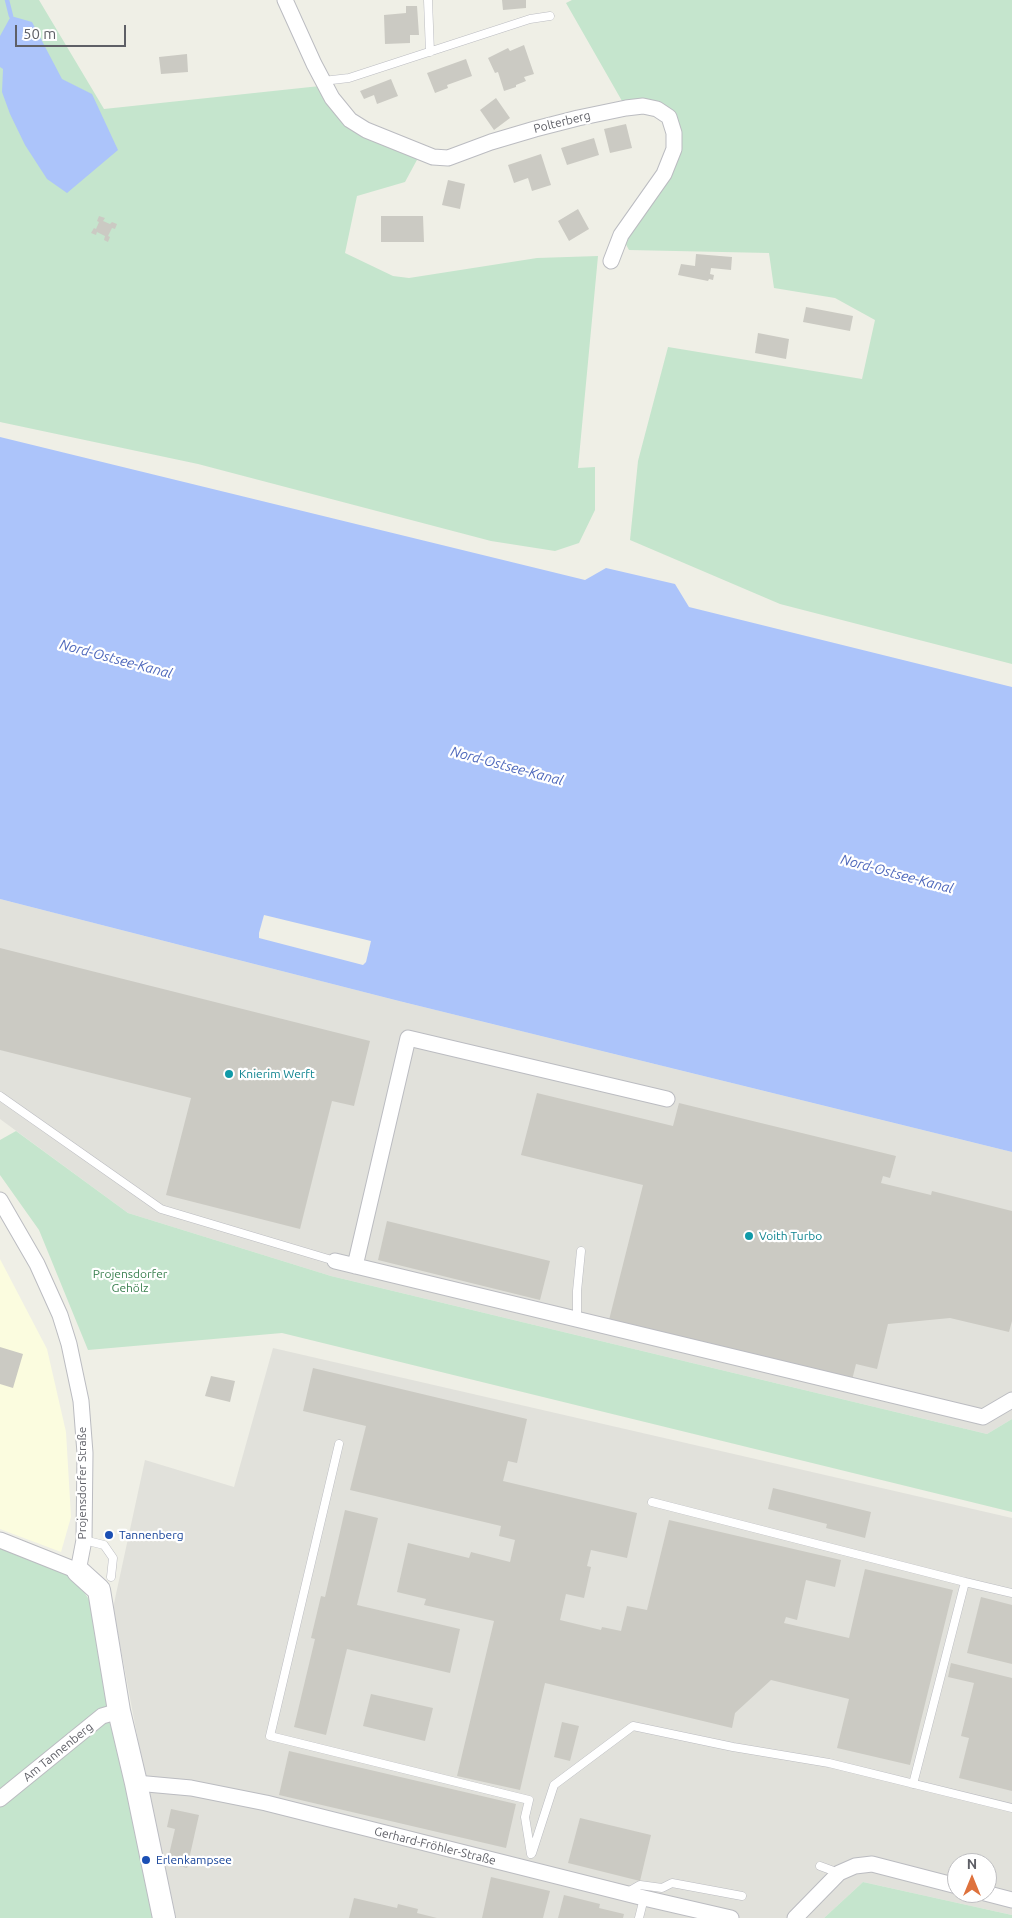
<!DOCTYPE html>
<html>
<head>
<meta charset="utf-8">
<style>
	body { margin:0 }
	#map { position:relative; width:1012px; height:1918px; overflow:hidden; background:#efefe6; font-family:Ubuntu,sans-serif }
	canvas { display:block }
	.north { position:absolute; left:947px; top:1853px; width:50px; height:50px; box-sizing:border-box; background:#fff; border:1px solid #bfbfc2; border-radius:50%; rotate:0deg; font-size:14px; font-weight:700; line-height:20px; text-align:center; color:#5e5f66 }
	.north::after { content:''; display:block; margin:auto; width:18px; height:22px; background:#de723d; clip-path:polygon(50% 0,100% 100%,50% 72%,0 100%) }
	.scale { position:absolute; left:15px; top:25px; width:111px; height:22px; box-sizing:border-box; border:2px solid #5e5f66; border-top:0; padding-left:6px; font-size:15px; line-height:18px; white-space:nowrap; color:#5e5f66; -webkit-text-stroke:4px #fff; paint-order:stroke }
</style>
</head>
<body>
<div id="map">
<canvas width="1012" height="1918"></canvas>
<div class="north">N</div>
<div class="scale">50 m</div>
</div>
<script>
const c = document.querySelector('canvas').getContext('2d');
c.lineJoin = 'round';
function fill(path, color) { c.fillStyle = color; c.fill(path, 'evenodd'); }
const shape = rows => new Path2D(rows.map(r => 'M' + r).join(''));
function strokePath(path, color, width, dash) { c.strokeStyle = color; c.lineWidth = width; c.lineCap = dash ? 'butt' : 'round'; c.setLineDash(dash || []); c.stroke(path); }
function label(font, color, halo, rows, align = 'center') {
  c.font = font + ' Ubuntu,sans-serif'; c.lineWidth = 4.5; c.setLineDash([]); c.textBaseline = 'middle'; c.strokeStyle = halo; c.fillStyle = color; for (const [text, x, y, turn = 0] of rows) {
    c.save(); c.translate(x, y); c.rotate((+turn || 0) * Math.PI / 180); c.textAlign = isNaN(turn) ? turn : align; if (halo) c.strokeText(text, 0, 0); c.fillText(text, 0, 0); c.restore();
  }
}
const commercial = shape([
	[0,1259,47,1349,66,1432,71,1517,61,1552,0,1529]
]);
const industrial = shape([
	[0,899,399,1001,1012,1152,1012,1419,987,1434,331,1276,128,1213,0,1119],
	[273,1348,1012,1518,1012,1915,863,1882,824,1918,176,1918,144,1772,113,1608,145,1460,234,1487],
	[957,1863,987,1863,987,1893,957,1893]
]);
const green = shape([
	[0,0,39,0,104,109,320,86,328,103,418,158,405,182,357,196,345,253,393,276,409,278,537,258,598,256,578,468,595,467,595,510,579,543,555,551,491,541,198,464,0,422],
	[572,0,1012,0,1012,664,780,604,630,540,638,461,668,347,862,379,875,320,835,298,774,288,769,253,629,250,621,235,674,149,669,117,626,108,566,3],
	[16,1131,128,1213,331,1276,987,1434,1012,1419,1012,1512,282,1333,88,1350,39,1230,0,1175,0,1140],
	[0,1548,57,1568,76,1580,90,1601,156,1918,0,1918],
	[863,1882,1012,1915,1012,1918,824,1918]
]);
const water = shape([
	[11,16,32,22,62,79,92,94,118,150,67,193,47,179,25,145,10,114,2,92,3,69,0,67,0,36],
	[0,437,585,580,606,568,675,584,689,607,1012,687,1012,1152,399,1001,0,899]
]);
const pier = shape([
	[264,915,371,941,366,962,363,965,259,938,259,933]
]);
const stream = shape([
	[7,0,11,16]
]);
const building = shape([
	[502,0,526,0,526,8,503,10],
	[406,6,417,6,419,35,410,35,410,43,385,44,384,15,406,13],
	[524,45,534,74,524,77,526,81,516,85,516,87,504,91,498,72,495,73,488,58,508,48,510,51],
	[187,54,188,72,161,74,159,57],
	[466,59,472,76,447,85,448,88,435,93,427,73],
	[391,79,398,96,377,104,374,95,364,99,360,91],
	[496,98,510,118,494,130,480,110],
	[626,124,632,148,610,153,604,129],
	[594,138,599,155,567,165,561,148],
	[541,154,551,185,532,191,528,178,514,183,508,165],
	[448,180,465,184,460,209,442,205],
	[578,209,589,229,569,241,558,221],
	[99,216,105,218,103,221,110,224,112,222,117,224,115,229,112,228,108,236,110,237,108,242,104,240,105,236,97,232,96,235,91,233,94,228,96,229,99,222,97,221],
	[381,216,423,216,424,242,381,242],
	[696,254,732,257,731,270,711,268,710,274,714,275,713,280,709,279,708,281,678,275,681,264,695,266],
	[806,307,853,316,850,331,803,322],
	[758,333,789,339,786,359,755,353],
	[0,948,370,1041,354,1106,332,1101,300,1229,166,1195,191,1098,0,1050],
	[537,1093,673,1126,679,1103,896,1156,890,1178,883,1176,881,1183,931,1195,932,1191,1012,1211,1012,1321,1009,1332,950,1318,888,1324,877,1369,856,1364,852,1380,609,1320,643,1185,521,1155],
	[387,1221,550,1261,540,1300,378,1260],
	[0,1347,23,1354,13,1388,0,1384],
	[313,1368,527,1419,517,1463,508,1461,503,1481,637,1513,627,1558,591,1550,587,1566,591,1567,584,1598,566,1594,560,1620,601,1630,602,1627,621,1631,627,1606,647,1610,669,1520,841,1560,835,1587,806,1580,797,1620,786,1617,784,1623,849,1638,865,1569,953,1590,910,1765,837,1748,849,1699,771,1680,735,1713,732,1728,545,1683,520,1790,457,1776,494,1621,424,1605,426,1599,397,1592,408,1543,469,1558,471,1552,510,1562,515,1540,499,1536,501,1526,350,1490,366,1426,303,1411],
	[211,1376,235,1381,230,1402,205,1396],
	[773,1488,871,1512,865,1538,826,1528,827,1524,768,1509],
	[345,1510,378,1518,357,1605,460,1629,450,1673,347,1649,326,1735,294,1727,315,1639,311,1638,321,1596,325,1597],
	[981,1597,1012,1605,1012,1664,967,1653],
	[951,1663,1012,1678,1012,1791,959,1778,969,1738,961,1736,974,1683,948,1677],
	[371,1694,433,1708,425,1741,363,1726],
	[562,1722,579,1726,570,1761,554,1757],
	[289,1751,516,1804,506,1848,279,1795],
	[171,1809,199,1815,187,1868,167,1863,175,1829,167,1827],
	[580,1818,651,1835,640,1881,568,1863],
	[491,1877,550,1891,543,1918,482,1918],
	[564,1895,600,1904,599,1908,624,1914,623,1918,558,1918],
	[354,1898,397,1908,398,1904,418,1909,417,1913,437,1918,349,1918]
]);
const lane = shape([
	[428,0,430,52],
	[323,81,349,78,530,19,550,16],
	[0,1096,161,1209,335,1261],
	[577,1320,577,1291,581,1251],
	[339,1444,270,1736,529,1800,525,1817,531,1854],
	[652,1502,965,1582,913,1784],
	[84,1540,104,1545,113,1558,111,1577],
	[965,1582,1012,1593],
	[532,1853,554,1785,633,1726,733,1747,829,1763,1012,1808],
	[820,1866,839,1873],
	[628,1892,640,1885,662,1888,672,1883,742,1896],
	[639,1918,644,1898]
]);
const street = shape([
	[285,0,314,64,332,98,350,120,366,130,433,157,448,158,491,142,535,129,578,118,626,108,643,106,657,109,669,117,674,133,674,149,664,174,621,235,611,261],
	[0,1200,37,1264,60,1315,69,1344,81,1401,85,1453,84,1540,78,1571,0,1540],
	[335,1261,983,1417,1012,1400],
	[355,1266,408,1038,667,1099],
	[136,1783,191,1788,266,1803,644,1898,731,1918],
	[0,1799,102,1716,119,1711],
	[985,1893,1012,1900],
	[795,1918,839,1873,855,1866,872,1864,957,1886]
]);
const secondary = shape([
	[78,1571,99,1590,119,1711,136,1783,164,1918]
]);
const markers = [
	[229,1074,5,"#0f9aa8"],
	[749,1236,5,"#0f9aa8"],
	[109,1535,5,"#1a4fb4"],
	[146,1860,5,"#1a4fb4"]
];
const streetNames = [
	["Polterberg",562,122,-14],
	["Projensdorfer Straße",82,1483,-90],
	["Am Tannenberg",58,1752,-39],
	["Gerhard-Fröhler-Straße",435,1846,14]
];
const cultureNames = [
	["Knierim Werft",239,1074],
	["Voith Turbo",759,1236]
];
const parkNames = [
	["Projensdorfer",130,1274],
	["Gehölz",130,1288]
];
const transitNames = [
	["Tannenberg",119,1535],
	["Erlenkampsee",156,1860]
];
const waterNames = [
	["Nord-Ostsee-Kanal",116,659,15],
	["Nord-Ostsee-Kanal",507,766,15],
	["Nord-Ostsee-Kanal",897,874,15]
];
fill(commercial, '#fbfcdf');
fill(industrial, '#e1e1db');
fill(green, '#c5e5cd');
fill(water, '#acc4fa');
fill(pier, '#efefe6');
strokePath(stream, '#acc4fa', 4.5);
fill(building, '#cbcac3');
strokePath(lane, '#bbbcc1', 9);
strokePath(street, '#bbbcc1', 17);
strokePath(secondary, '#bcbdc3', 24);
strokePath(lane, '#fff', 8);
strokePath(street, '#fff', 15);
strokePath(secondary, '#fff', 22);
for (const [x, y, r, color] of markers) { const dot = new Path2D(); dot.arc(x, y, r, 0, 2 * Math.PI); c.fillStyle = color; c.fill(dot); strokePath(dot, '#fff', 2); }
label('12px', '#5e5f66', '#fff', streetNames);
label('12px', '#0d838f', '#fff', cultureNames, 'left');
label('12px', '#3a804f', '#fff', parkNames);
label('12px', '#164399', '#fff', transitNames, 'left');
label('italic 14px', '#4f69bc', '#fff', waterNames);
</script>
</body>
</html>
